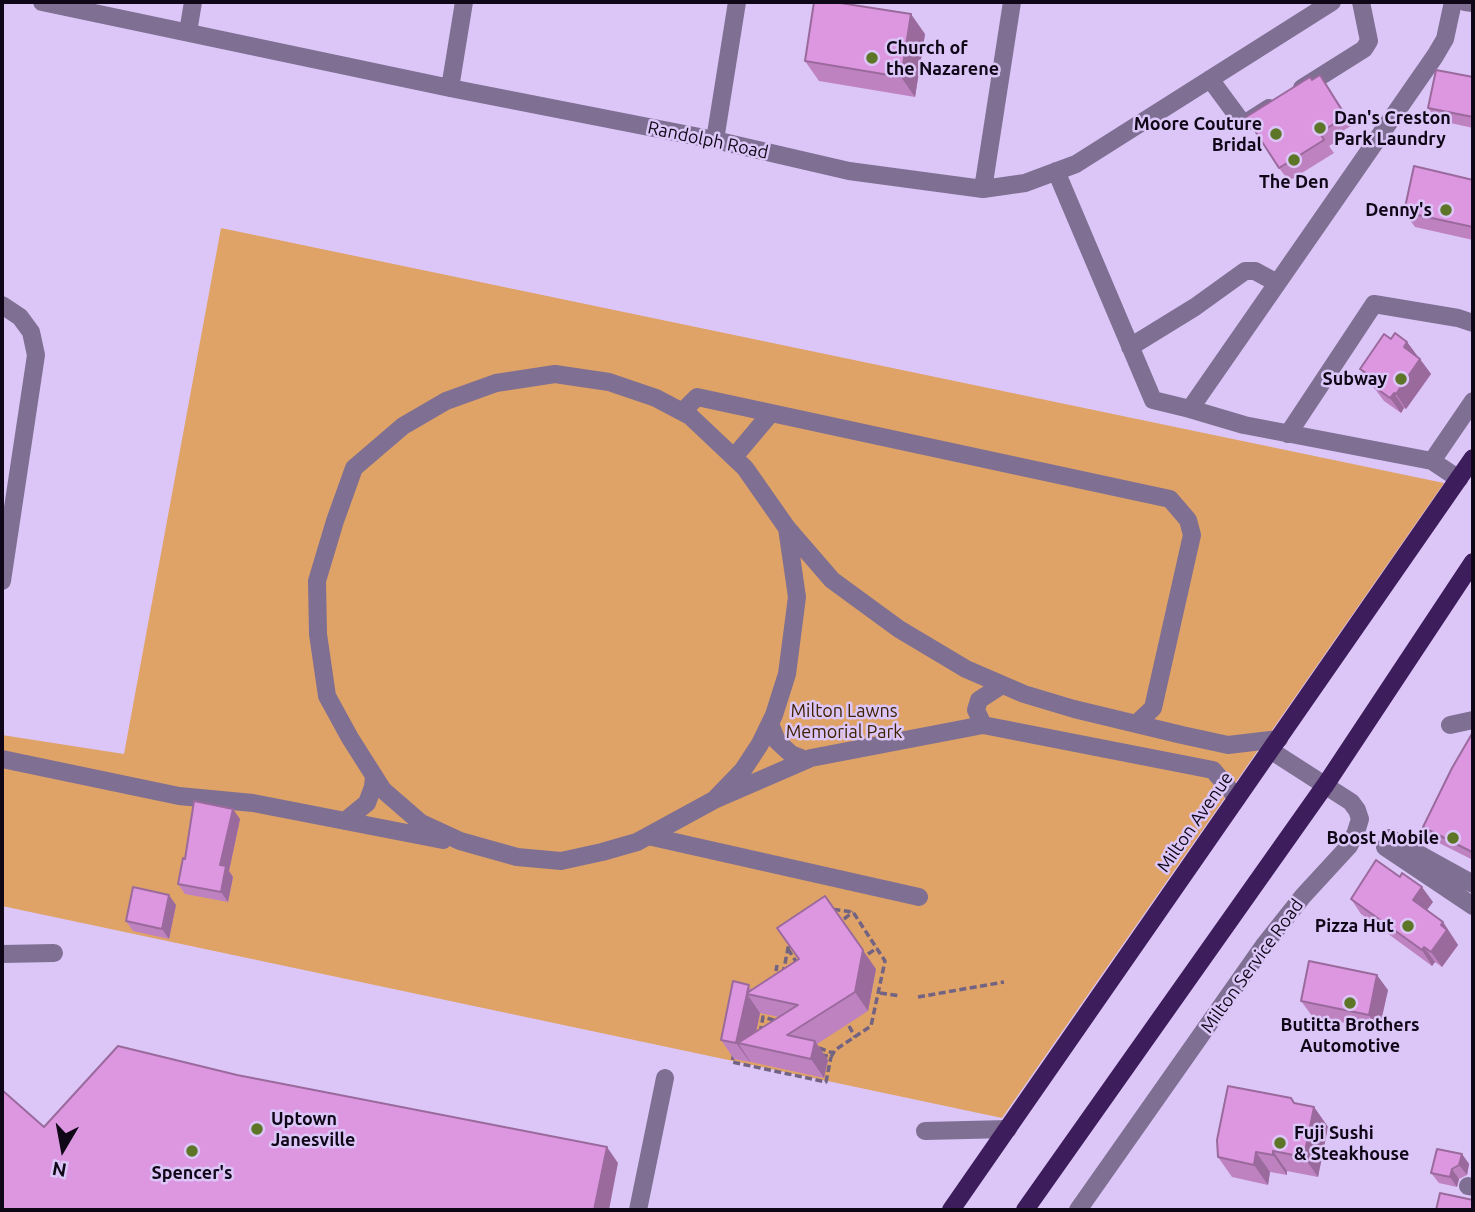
<!DOCTYPE html>
<html>
<head>
<meta charset="utf-8">
<style>
	body { margin:0 }
	#map { position:relative; width:1475px; height:1212px; overflow:hidden; background:#dcc6f8; font-family:Ubuntu,sans-serif }
	canvas { display:block }
	.frame { position:absolute; inset:0; border:4px solid #0f0717; pointer-events:none }
	.north { position:absolute; left:28px; top:1114px; width:70px; height:70px; -webkit-text-stroke:5px #dcc6f8; paint-order:stroke; rotate:190deg; font-size:19px; font-weight:700; line-height:28px; text-align:center; color:#0f0717 }
	.north::after { content:''; display:block; margin:auto; width:24px; height:32px; background:#0f0717; clip-path:polygon(50% 0,100% 100%,50% 72%,0 100%) }
</style>
</head>
<body>
<div id="map">
<canvas width="1475" height="1212"></canvas>
<div class="frame"></div>
<div class="north">N</div>
</div>
<script>
const c = document.querySelector('canvas').getContext('2d');
c.lineJoin = 'round';
function fill(path, color) { c.fillStyle = color; c.fill(path, 'evenodd'); }
const shape = rows => new Path2D(rows.map(r => 'M' + r).join(''));
function strokePath(path, color, width, dash) { c.strokeStyle = color; c.lineWidth = width; c.lineCap = dash ? 'butt' : 'round'; c.setLineDash(dash || []); c.stroke(path); }
function label(font, color, halo, rows, align = 'center') {
  c.font = font + ' Ubuntu,sans-serif'; c.lineWidth = 5; c.setLineDash([]); c.textBaseline = 'middle'; c.strokeStyle = halo; c.fillStyle = color; for (const [text, x, y, turn = 0] of rows) {
    c.save(); c.translate(x, y); c.rotate((+turn || 0) * Math.PI / 180); c.textAlign = isNaN(turn) ? turn : align; if (halo) c.strokeText(text, 0, 0); c.fillText(text, 0, 0); c.restore();
  }
}
const green = shape([
	[221,228,1444,483,1002,1118,2,906,2,735,124,754]
]);
const path = shape([
	[823,908,853,912,885,961,871,1026,835,1050,831,1057,792,1048,775,1014,792,928,823,908],
	[844,919,853,912],
	[788,949,797,963],
	[868,954,877,948],
	[776,971,777,965],
	[880,993,900,996],
	[918,997,1004,982],
	[849,1026,855,1037],
	[760,1033,763,1017,777,1021],
	[819,1048,833,1053],
	[734,1053,732,1062,826,1082,831,1057]
]);
const minor = shape([
	[42,2,450,88,715,140,849,171,983,189,1025,183,1076,164,1332,2],
	[1465,2,1473,3],
	[188,32,193,2],
	[1210,79,1241,121,1247,122,1269,108],
	[450,88,464,2],
	[1302,88,1364,49,1369,41,1361,2],
	[715,140,737,2],
	[1056,171,1153,400,1190,409,1435,56,1445,39,1453,2],
	[983,189,1012,2],
	[2,305,20,317,31,332,36,355,2,581],
	[1130,347,1195,307,1245,271,1255,271,1277,283],
	[1190,409,1244,425,1432,461],
	[682,412,697,397,1170,499,1188,520,1192,535,1153,708,1136,724],
	[1288,434,1374,304,1458,318,1473,323],
	[734,457,771,413],
	[1459,479,1432,461,1473,401],
	[787,528,832,580,899,629,966,669,1024,694,1074,709,1182,735,1228,745,1279,739],
	[770,724,777,741,791,754,806,760],
	[983,725,976,710,979,700,1002,685],
	[1450,725,1473,720],
	[2,759,179,796,253,803,443,840],
	[714,800,743,770,760,744,774,715,787,674,797,597,787,528,745,468,690,416,656,398,609,382,555,374,496,383,446,401,403,426,354,468,335,521,317,581,318,634,327,696,350,738,383,790,421,823,460,841,517,857,561,861,602,852,637,842,714,800,811,758,983,725,1213,770,1237,798],
	[345,821,367,803,373,787,374,776],
	[648,836,919,897],
	[1390,838,1473,884],
	[1385,847,1473,906],
	[2,954,54,953],
	[925,1131,1008,1129],
	[1468,1186,1473,1187],
	[638,1210,665,1078],
	[1078,1210,1265,944,1303,896,1349,846,1356,832,1360,819,1357,810,1351,802,1270,750]
]);
const major = shape([
	[951,1210,1473,458],
	[1025,1210,1326,784,1473,562]
]);
const wall = shape([
	[925,34,915,97,819,81,805,61],
	[1473,77,1473,128,1437,120,1428,108],
	[1312,80,1329,88,1353,125,1344,130,1347,135,1329,146,1334,153,1289,181,1279,168],
	[1473,180,1473,240,1415,227,1404,212],
	[1391,339,1407,342,1431,374,1406,409,1404,408,1401,413,1384,401,1360,369],
	[1473,732,1473,860,1431,839,1423,827],
	[240,819,229,871,233,877,228,902,185,894,178,884,185,859],
	[1351,899,1433,902,1427,910,1443,922,1458,945,1442,967,1435,962,1432,966,1361,914],
	[176,905,169,939,133,931,126,921],
	[876,969,868,1011,817,1044,828,1060,824,1078,751,1062,750,1061,750,1062,734,1059,721,1040,733,981,752,989],
	[760,1013,779,1017,756,1032],
	[1388,990,1379,1030,1312,1016,1301,1001],
	[1294,1103,1314,1107,1328,1127,1318,1177,1287,1171,1287,1175,1270,1172,1268,1185,1232,1177,1218,1157],
	[1462,1154,1469,1164,1467,1175,1459,1179,1457,1187,1439,1183,1431,1173]
]);
const shadedWall = shape([
	[911,14,925,34,915,97,901,77],
	[1407,342,1418,357,1404,347],
	[1420,359,1431,374,1406,409,1396,394],
	[1394,393,1404,408,1401,413,1390,398],
	[233,809,240,819,229,871,233,877,228,902,221,892,220,865],
	[1422,887,1433,902,1423,915,1413,900],
	[169,895,176,905,169,939,162,929],
	[825,896,876,969,868,1011,855,992],
	[1443,922,1458,945,1442,967,1431,952,1441,925],
	[1424,947,1435,962,1432,966,1422,950],
	[1377,975,1388,990,1379,1030,1369,1015],
	[747,994,760,1013,753,1047,738,1043,750,1061,750,1062,736,1043],
	[815,1041,828,1060,824,1078,811,1059],
	[1314,1107,1328,1127,1318,1177,1304,1157],
	[607,1147,618,1163,609,1210,594,1210],
	[1273,1151,1287,1171,1287,1175,1273,1155],
	[1256,1152,1270,1172,1268,1185,1254,1165],
	[1462,1154,1469,1164,1467,1175,1459,1165],
	[1452,1169,1459,1179,1457,1187,1450,1177]
]);
const building = shape([
	[814,2,834,2,911,14,901,77,805,61,814,2],
	[1436,70,1473,77,1473,117,1428,108,1436,70],
	[1320,75,1343,112,1335,117,1338,121,1320,133,1324,140,1279,168,1246,117,1310,77,1312,80,1320,75],
	[1414,166,1473,180,1473,227,1404,212,1414,166],
	[1395,333,1407,342,1404,347,1420,359,1396,394,1394,393,1390,398,1373,386,1375,379,1360,369,1384,334,1391,339,1395,333],
	[1473,732,1473,849,1472,852,1423,827,1452,768,1473,732],
	[194,801,233,809,220,865,226,866,221,892,178,884,183,858,185,859,194,801],
	[1376,860,1400,877,1402,873,1422,887,1413,900,1443,922,1441,925,1447,930,1431,952,1424,947,1422,950,1351,899,1376,860],
	[133,887,169,895,162,929,126,921,133,887],
	[825,896,863,950,855,992,787,1035,815,1041,811,1059,738,1043,798,1005,747,994,736,1043,721,1040,733,981,749,985,747,993,799,959,777,928,825,896],
	[1309,961,1377,975,1369,1015,1301,1001,1309,961],
	[118,1046,237,1075,607,1147,594,1210,2,1210,2,1090,44,1127,118,1046],
	[1228,1086,1291,1098,1294,1103,1314,1107,1304,1157,1273,1151,1273,1155,1256,1152,1254,1165,1218,1157,1217,1140,1228,1086],
	[1437,1149,1462,1154,1459,1165,1452,1169,1450,1177,1431,1173,1437,1149],
	[1440,1193,1473,1200,1473,1210,1436,1210,1440,1193]
]);
const markers = [
	[872,58,7,"#5c7527"],
	[1320,128,7,"#5c7527"],
	[1276,134,7,"#5c7527"],
	[1294,160,7,"#5c7527"],
	[1446,210,7,"#5c7527"],
	[1401,379,7,"#5c7527"],
	[1453,838,7,"#5c7527"],
	[1408,926,7,"#5c7527"],
	[1350,1003,7,"#5c7527"],
	[257,1129,7,"#5c7527"],
	[1280,1143,7,"#5c7527"],
	[192,1151,7,"#5c7527"]
];
const poiNames = [
	["Church of",886,48,"left"],
	["the Nazarene",886,69,"left"],
	["Dan's Creston",1334,118,"left"],
	["Park Laundry",1334,139,"left"],
	["Moore Couture",1262,124],
	["Bridal",1262,145],
	["The Den",1294,182,"center"],
	["Denny's",1432,210],
	["Subway",1387,379],
	["Boost Mobile",1439,838],
	["Pizza Hut",1394,926],
	["Butitta Brothers",1350,1025,"center"],
	["Automotive",1350,1046,"center"],
	["Uptown",271,1119,"left"],
	["Janesville",271,1140,"left"],
	["Fuji Sushi",1294,1133,"left"],
	["& Steakhouse",1294,1154,"left"],
	["Spencer's",192,1173,"center"]
];
const streetNames = [
	["Randolph Road",708,140,12],
	["Milton Avenue",1195,822,-55],
	["Milton Service Road",1252,966,-54]
];
const parkNames = [
	["Milton Lawns",844,711],
	["Memorial Park",844,732]
];
fill(green, '#dfa368');
strokePath(path, '#726383', 3.5, [7, 3.5]);
strokePath(minor, '#7f6f93', 18);
strokePath(major, '#3d1d5b', 18);
fill(wall, '#be82c1');
fill(shadedWall, '#9b6a9d');
fill(building, '#dd97e0');
strokePath(building, '#9b6a9d', 2);
for (const [x, y, r, color] of markers) { const dot = new Path2D(); dot.arc(x, y, r, 0, 2 * Math.PI); c.fillStyle = color; c.fill(dot); strokePath(dot, '#dcc6f8', 2.5); }
label('bold 18px', '#0f0717', '#dcc6f8', poiNames, 'right');
label('18px', '#0f0717', '#dcc6f8', streetNames);
label('18px', '#3f2201', '#dcc6f8', parkNames);
</script>
</body>
</html>
